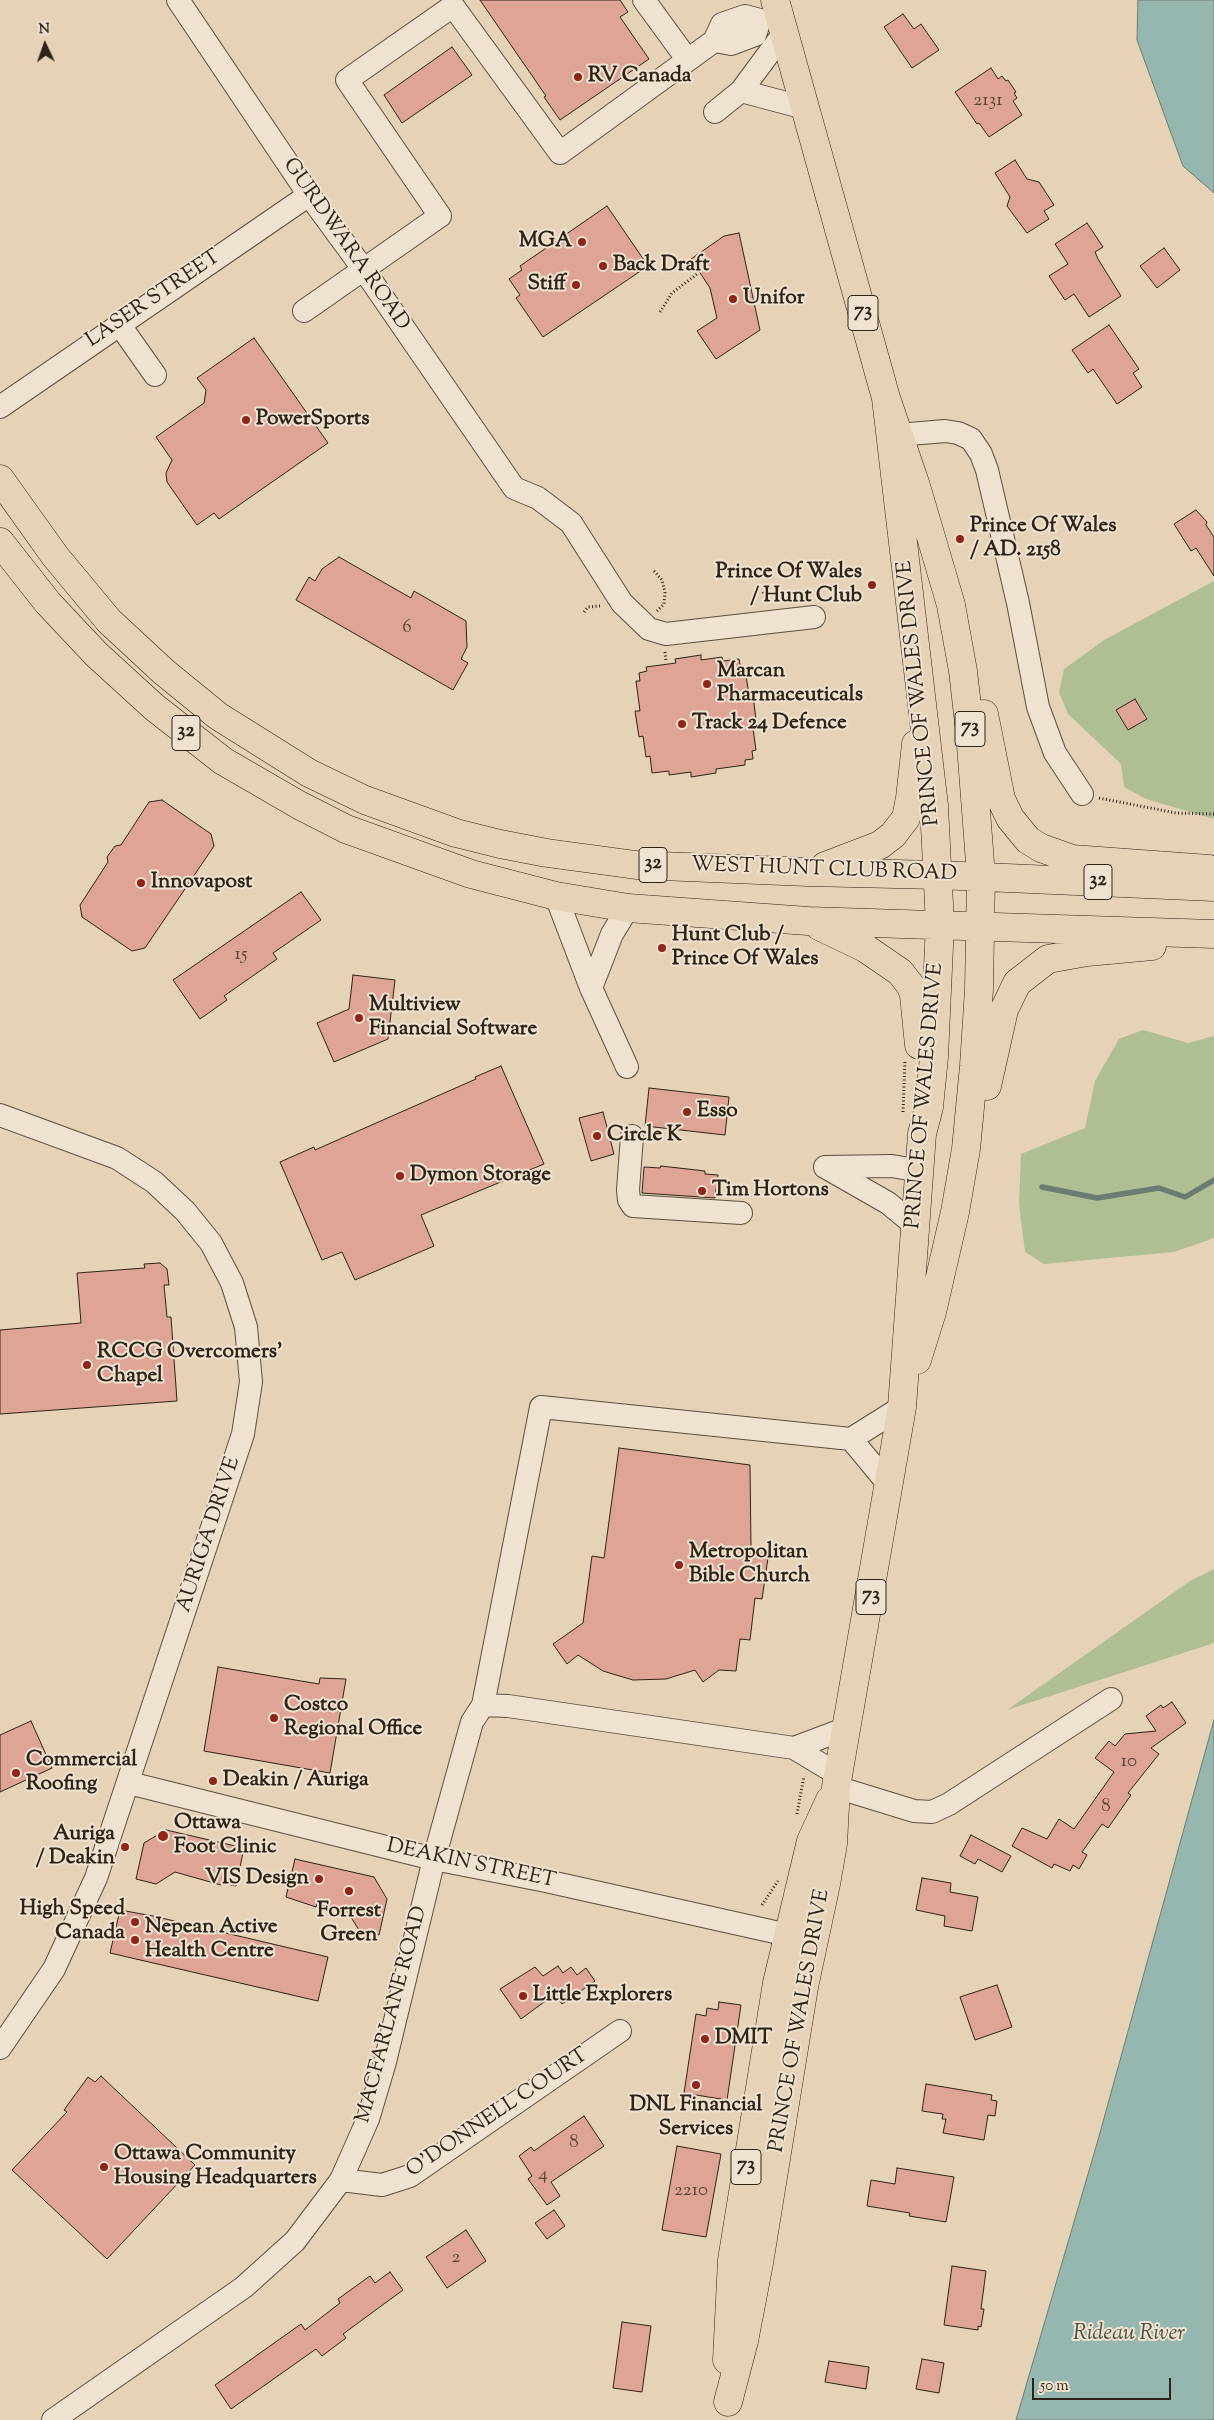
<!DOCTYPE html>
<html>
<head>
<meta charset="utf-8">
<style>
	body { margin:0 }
	#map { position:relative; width:1214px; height:2420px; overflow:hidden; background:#e6d3b7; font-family:"Sorts Mill Goudy",serif }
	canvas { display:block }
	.north { position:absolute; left:20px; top:20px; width:50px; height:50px; -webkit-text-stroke:4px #efe2d0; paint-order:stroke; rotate:357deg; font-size:14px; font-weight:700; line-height:20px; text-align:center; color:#2d2317 }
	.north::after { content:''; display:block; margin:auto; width:18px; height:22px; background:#2d2317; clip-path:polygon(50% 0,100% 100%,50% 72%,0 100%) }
	.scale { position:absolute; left:1032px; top:2378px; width:139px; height:22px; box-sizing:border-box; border:2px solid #2d2317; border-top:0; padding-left:6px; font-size:15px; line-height:18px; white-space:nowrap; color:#2d2317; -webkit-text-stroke:4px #efe2d0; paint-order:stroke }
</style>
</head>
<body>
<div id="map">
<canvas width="1214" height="2420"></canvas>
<div class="north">N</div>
<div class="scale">50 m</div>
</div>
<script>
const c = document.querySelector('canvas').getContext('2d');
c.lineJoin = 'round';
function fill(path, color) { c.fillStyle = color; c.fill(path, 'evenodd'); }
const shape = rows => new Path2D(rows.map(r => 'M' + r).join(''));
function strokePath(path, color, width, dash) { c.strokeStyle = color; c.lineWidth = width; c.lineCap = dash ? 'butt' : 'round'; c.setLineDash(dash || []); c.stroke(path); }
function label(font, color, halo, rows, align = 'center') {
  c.font = font + ' "Sorts Mill Goudy",serif'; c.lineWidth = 4; c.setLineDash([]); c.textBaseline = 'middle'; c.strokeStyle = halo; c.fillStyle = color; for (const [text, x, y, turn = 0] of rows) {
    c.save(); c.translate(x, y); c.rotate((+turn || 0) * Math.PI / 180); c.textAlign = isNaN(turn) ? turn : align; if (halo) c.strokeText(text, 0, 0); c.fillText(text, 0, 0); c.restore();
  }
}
const green = shape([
	[1214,581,1214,819,1146,799,1124,787,1121,764,1068,714,1059,692,1064,669,1104,640],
	[1143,1030,1188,1043,1214,1036,1214,1238,1174,1252,1044,1264,1025,1252,1019,1204,1021,1154,1085,1128,1095,1081,1119,1039],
	[1214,1569,1214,1643,1007,1710,1190,1581]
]);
const water = shape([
	[1138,0,1214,0,1214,193,1183,166,1137,40,1138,0],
	[1214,1720,1214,2420,1016,2420,1098,2140,1214,1720]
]);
const stream = shape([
	[1042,1187,1097,1198,1159,1188,1185,1197,1214,1180]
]);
const building = shape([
	[480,0,620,0,628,12,620,17,649,59,560,120,544,97,546,96,480,0],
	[903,14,914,29,921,24,939,50,912,68,884,27,903,14],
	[452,47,472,75,402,123,384,95,452,47],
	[991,68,998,79,1002,76,1006,81,1008,80,1016,92,1014,93,1017,98,1013,101,1022,115,989,137,979,123,977,124,955,92,991,68],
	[1015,160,1027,179,1039,182,1054,205,1044,211,1049,219,1027,233,1007,206,1010,197,995,173,1015,160],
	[607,206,648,266,543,337,516,298,520,295,509,279,522,270,520,266,607,206],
	[1087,223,1103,247,1095,252,1098,259,1121,296,1089,317,1074,294,1065,300,1049,276,1068,264,1055,244,1087,223],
	[739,233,760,330,716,359,697,331,717,318,710,288,691,259,724,236,739,233],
	[1164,248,1180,270,1157,288,1140,266,1164,248],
	[1109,325,1139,369,1133,373,1142,387,1117,404,1093,369,1088,373,1072,350,1109,325],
	[254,338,328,443,219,519,214,513,197,525,167,482,166,473,172,460,156,437,204,403,206,390,197,378,254,338],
	[1196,510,1207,522,1206,525,1214,537,1214,576,1196,548,1191,551,1174,524,1196,510],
	[339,557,411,598,414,591,466,621,467,647,461,659,468,663,453,690,296,600,309,577,315,581,322,569,339,557],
	[701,655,701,660,722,657,723,661,739,659,742,676,746,675,749,696,753,695,756,720,752,721,756,750,752,751,753,759,745,760,745,765,716,769,716,773,691,777,691,772,669,775,669,771,652,773,650,756,646,757,643,736,639,737,635,711,640,711,636,681,640,681,639,673,647,671,646,667,676,663,675,659,701,655],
	[1135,699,1147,719,1128,730,1116,710,1135,699],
	[162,800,211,834,214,846,145,948,132,951,82,917,80,905,108,862,107,857,115,846,121,845,149,802,162,800],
	[301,892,321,920,273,953,277,959,224,996,227,1000,200,1019,173,980,301,892],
	[353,975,395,980,388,1039,334,1062,317,1023,349,1009,353,975],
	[501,1066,544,1164,421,1215,434,1246,355,1280,342,1252,322,1260,280,1162,314,1147,315,1150,476,1079,475,1077,501,1066],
	[649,1088,729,1097,725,1135,645,1126,649,1088],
	[603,1112,614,1154,591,1161,579,1118,603,1112],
	[661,1166,705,1171,705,1174,718,1175,715,1198,642,1193,644,1167,660,1168,661,1166],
	[160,1263,167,1269,169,1285,164,1285,167,1317,171,1317,177,1401,0,1414,0,1330,81,1323,77,1273,145,1268,144,1264,160,1263],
	[619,1448,750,1465,751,1549,768,1551,768,1558,762,1599,755,1598,750,1640,740,1639,736,1671,719,1670,703,1682,695,1670,666,1679,633,1680,603,1671,578,1655,567,1664,553,1644,583,1623,592,1556,604,1558,619,1448],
	[218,1667,319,1684,320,1678,346,1679,330,1773,204,1751,218,1667],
	[1172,1702,1186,1723,1151,1748,1159,1754,1128,1793,1131,1795,1108,1828,1102,1824,1082,1852,1087,1855,1079,1869,1073,1865,1070,1871,1054,1864,1052,1868,1012,1846,1022,1828,1047,1839,1059,1819,1074,1829,1114,1772,1095,1758,1109,1741,1115,1746,1125,1734,1156,1731,1146,1716,1161,1705,1163,1708,1172,1702],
	[31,1721,52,1768,0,1792,0,1735,31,1721],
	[166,1830,244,1848,236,1886,222,1883,221,1885,175,1872,156,1884,136,1879,144,1843,166,1830],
	[971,1835,1011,1856,1002,1872,978,1859,975,1864,960,1856,971,1835],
	[295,1859,374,1877,387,1899,379,1935,359,1930,347,1911,317,1904,316,1907,286,1897,295,1859],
	[922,1878,951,1883,950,1892,978,1897,972,1931,944,1926,945,1916,916,1910,922,1878],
	[120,1910,153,1916,328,1957,318,2001,110,1953,120,1910],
	[558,1966,563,1973,571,1967,577,1975,586,1968,595,1981,562,2004,555,1994,521,2019,500,1989,535,1967,543,1976,558,1966],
	[997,1985,1012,2027,975,2040,960,1997,997,1985],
	[719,2002,741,2005,727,2100,684,2093,696,2014,706,2016,707,2008,718,2010,719,2002],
	[101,2076,195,2165,107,2259,12,2170,67,2112,64,2110,88,2077,95,2082,101,2076],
	[926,2084,992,2095,991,2100,997,2101,995,2116,988,2115,984,2140,943,2133,946,2119,942,2119,943,2114,922,2111,926,2084],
	[584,2116,604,2146,551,2182,560,2196,547,2205,528,2179,532,2176,519,2156,531,2147,534,2151,584,2116],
	[677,2146,721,2154,706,2237,662,2230,677,2146],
	[897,2168,954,2177,946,2222,909,2216,910,2213,867,2206,871,2180,895,2184,897,2168],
	[554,2210,565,2226,547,2239,535,2223,554,2210],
	[466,2230,486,2261,447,2288,426,2257,466,2230],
	[952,2266,986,2271,981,2309,984,2309,981,2327,978,2326,978,2330,944,2325,952,2266],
	[390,2272,403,2290,343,2334,346,2338,322,2356,316,2349,231,2409,215,2385,301,2324,305,2330,340,2303,338,2299,370,2276,375,2283,390,2272],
	[622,2322,651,2326,642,2392,613,2388,622,2322],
	[922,2359,944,2363,939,2393,916,2389,922,2359],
	[829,2361,869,2367,866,2389,825,2382,829,2361]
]);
const path = shape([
	[660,312,672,293,697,274],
	[654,571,662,580,665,592,664,604,657,611],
	[763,592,770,602],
	[584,612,588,607,600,606],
	[665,652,666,662],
	[1099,798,1176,813,1214,814],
	[903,1112,905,1061],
	[797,1814,804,1776],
	[762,1905,778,1881]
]);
const minor = shape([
	[178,0,309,195,364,270,514,488,538,498,571,523,622,603,649,629,666,634,814,617],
	[644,0,687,59],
	[741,91,805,108],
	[715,112,741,91,784,33],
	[304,311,440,216,347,80,453,6,560,153,714,41,722,24,745,16,760,20,755,35,731,44,714,41],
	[119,324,155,375],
	[0,407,309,195],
	[898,435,945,431,958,433,971,439,981,454,987,470,1018,603,1038,707,1055,753,1082,794],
	[556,896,591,988,627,1067],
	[591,988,612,934,628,908],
	[0,1115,117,1158,154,1182,185,1211,211,1243,232,1283,246,1327,251,1382,243,1434,96,1878,54,1969,0,2048],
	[632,1136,628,1190,629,1200,633,1206,741,1213],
	[825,1167,888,1203,916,1226],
	[825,1167,892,1166,920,1171],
	[851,1439,890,1486],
	[483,1705,541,1407,851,1439,902,1407],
	[794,1748,847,1728],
	[129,1783,434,1859,546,1881,806,1939],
	[836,1787,914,1811,932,1812,949,1804,1111,1699],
	[341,2180,382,2185,410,2176,620,2031],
	[53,2420,244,2287,295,2241,341,2180,368,2119,385,2062,434,1859,472,1722,483,1705,508,1706,794,1748,839,1775]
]);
const major = shape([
	[775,0,886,398,916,486,951,605,963,671,970,732,981,876,979,989,974,1066,966,1149,955,1212,932,1312,917,1360],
	[0,479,55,556,109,621,164,672,218,716,309,773,365,800,456,833,500,844,547,853,636,865,808,872,938,875,1214,887],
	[0,542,48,603,96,654,154,707,223,761,299,805,346,829,471,874,556,896,628,908,808,921,1214,934],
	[984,714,1001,799,1010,818,1028,840,1041,848,1072,859,1209,869],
	[825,866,880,845,893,835,906,818,910,798,916,744],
	[819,926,865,948,900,972,911,986,914,995,919,1045],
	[987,1086,1004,1010,1017,983,1048,959,1087,952,1152,946],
	[727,2360,732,2260,777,1983,811,1841,830,1800],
	[728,2402,744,2341,759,2263,804,1987,826,1884,833,1844,836,1787,902,1407,922,1134,929,1107,934,1057,940,924,934,806,886,398]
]);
const markers = [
	[578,77,5,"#8f2418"],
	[582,242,5,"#8f2418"],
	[603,266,5,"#8f2418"],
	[576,285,5,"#8f2418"],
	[733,299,5,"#8f2418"],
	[246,420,5,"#8f2418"],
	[960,539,5,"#8f2418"],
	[872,585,5,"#8f2418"],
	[707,684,5,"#8f2418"],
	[682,724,5,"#8f2418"],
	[141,883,5,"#8f2418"],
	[662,948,5,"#8f2418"],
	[359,1018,5,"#8f2418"],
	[687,1112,5,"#8f2418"],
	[597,1136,5,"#8f2418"],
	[400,1176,5,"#8f2418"],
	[702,1191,5,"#8f2418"],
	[87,1365,5,"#8f2418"],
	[679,1565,5,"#8f2418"],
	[274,1718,5,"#8f2418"],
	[16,1773,5,"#8f2418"],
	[213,1781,5,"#8f2418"],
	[163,1836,6,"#8f2418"],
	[125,1847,5,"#8f2418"],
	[319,1879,5,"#8f2418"],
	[349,1891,5,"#8f2418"],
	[135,1922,5,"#8f2418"],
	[135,1940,5,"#8f2418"],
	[523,1996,5,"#8f2418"],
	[705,2039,5,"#8f2418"],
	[696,2085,5,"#8f2418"],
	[104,2167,5,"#8f2418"]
];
const numberNames = [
	["2131",988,102],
	["6",407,629],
	["15",241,956],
	["10",1129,1763],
	["8",1106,1808],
	["8",574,2144],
	["4",543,2176],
	["2210",691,2192],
	["2",456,2259]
];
const shields = [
	[863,313,30],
	[970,729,30],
	[186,733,28],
	[653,865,28],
	[1098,882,28],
	[871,1597,30],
	[746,2167,30]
];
const shieldNames = [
	["73",863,313],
	["73",970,729],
	["32",186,733],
	["32",653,865],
	["32",1098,882],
	["73",871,1597],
	["73",746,2167]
];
const poiNames = [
	["RV Canada",588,77],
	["MGA",572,242,"right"],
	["Back Draft",613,266],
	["Stiff",566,285,"right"],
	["Unifor",743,299],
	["PowerSports",256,420],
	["Prince Of Wales",970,527],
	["/ AD. 2158",970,551],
	["Prince Of Wales",862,573,"right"],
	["/ Hunt Club",862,597,"right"],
	["Marcan",717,672],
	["Pharmaceuticals",717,696],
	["Track 24 Defence",692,724],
	["Innovapost",151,883],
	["Hunt Club /",672,936],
	["Prince Of Wales",672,960],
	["Multiview",369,1006],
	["Financial Software",369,1030],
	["Esso",697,1112],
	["Circle K",607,1136],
	["Dymon Storage",410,1176],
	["Tim Hortons",712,1191],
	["RCCG Overcomers'",97,1353],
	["Chapel",97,1377],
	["Metropolitan",689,1553],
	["Bible Church",689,1577],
	["Costco",284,1706],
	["Regional Office",284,1730],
	["Commercial",26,1761],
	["Roofing",26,1785],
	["Deakin / Auriga",223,1781],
	["Ottawa",174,1824],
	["Foot Clinic",174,1848],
	["Auriga",115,1835,"right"],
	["/ Deakin",115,1859,"right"],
	["VIS Design",309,1879,"right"],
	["High Speed",125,1910,"right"],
	["Canada",125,1934,"right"],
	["Forrest",349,1912,"center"],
	["Green",349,1936,"center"],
	["Nepean Active",145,1928],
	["Health Centre",145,1952],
	["Little Explorers",533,1996],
	["DMIT",715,2039],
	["DNL Financial",696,2106,"center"],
	["Services",696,2130,"center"],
	["Ottawa Community",114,2155],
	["Housing Headquarters",114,2179]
];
const streetNames = [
	["GURDWARA ROAD",345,245,55],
	["LASER STREET",154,300,-34],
	["PRINCE OF WALES DRIVE",920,693,-96],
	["WEST HUNT CLUB ROAD",824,871,2],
	["PRINCE OF WALES DRIVE",926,1096,-85],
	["AURIGA DRIVE",210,1535,-72],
	["DEAKIN STREET",471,1865,12],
	["MACFARLANE ROAD",393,2015,-75],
	["PRINCE OF WALES DRIVE",801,2021,-80],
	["O'DONNELL COURT",498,2114,-34]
];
const waterNames = [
	["Rideau River",1129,2335]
];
fill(green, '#afbe93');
fill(water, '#96b7b0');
strokePath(water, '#6c7c73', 1);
strokePath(stream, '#6c7c73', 5.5);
fill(building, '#dea596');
strokePath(building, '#2d2317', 1);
strokePath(minor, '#5b4f3f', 24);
strokePath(major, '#2d2317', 29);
strokePath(path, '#2d2317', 3, [1, 2.5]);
strokePath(minor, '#efe2d0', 22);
strokePath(major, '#e6d3b7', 28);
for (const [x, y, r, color] of markers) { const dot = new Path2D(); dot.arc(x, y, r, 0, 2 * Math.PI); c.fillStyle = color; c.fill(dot); strokePath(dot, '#efe2d0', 2); }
label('19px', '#594437', null, numberNames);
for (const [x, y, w] of shields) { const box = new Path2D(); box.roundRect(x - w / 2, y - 17.5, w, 35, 4); c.fillStyle = '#efe2d0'; c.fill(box); strokePath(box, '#2d2317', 1); }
label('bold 20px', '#2d2317', null, shieldNames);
label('bold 21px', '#2d2317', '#efe2d0', poiNames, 'left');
label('21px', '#2d2317', '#efe2d0', streetNames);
label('italic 22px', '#4c4f45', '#efe2d0', waterNames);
</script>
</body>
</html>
